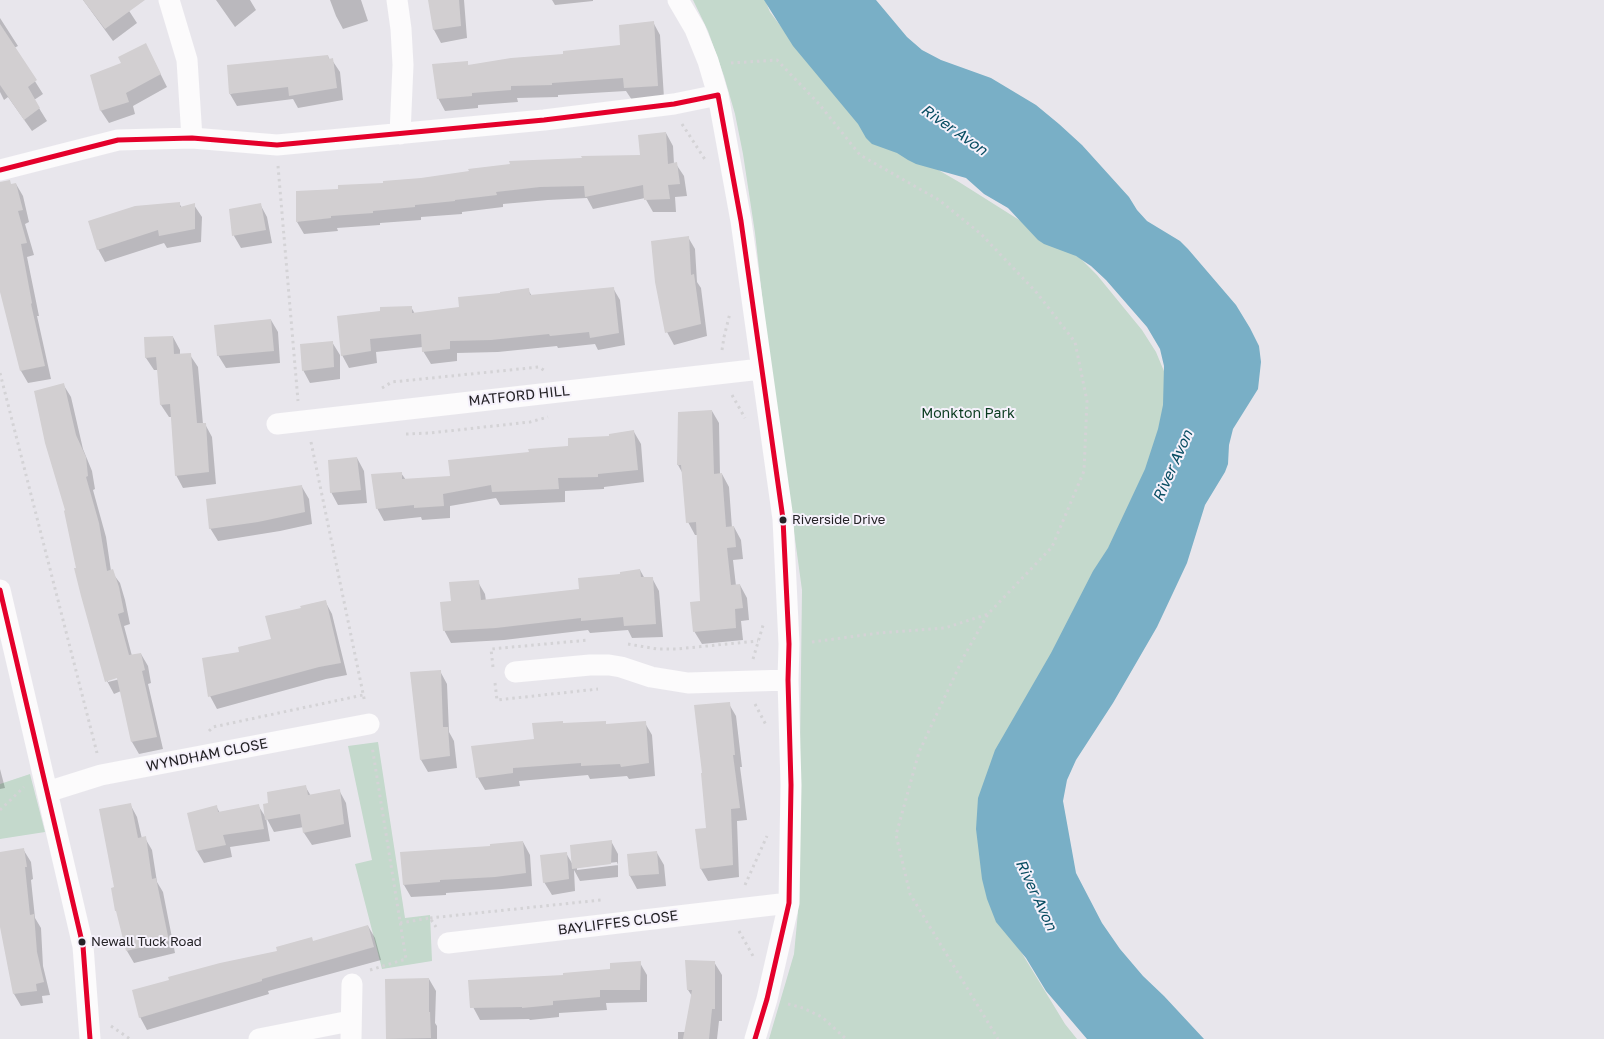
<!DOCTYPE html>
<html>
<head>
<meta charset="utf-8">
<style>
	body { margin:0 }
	canvas { display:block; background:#e8e6ec }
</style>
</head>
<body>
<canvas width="1604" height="1039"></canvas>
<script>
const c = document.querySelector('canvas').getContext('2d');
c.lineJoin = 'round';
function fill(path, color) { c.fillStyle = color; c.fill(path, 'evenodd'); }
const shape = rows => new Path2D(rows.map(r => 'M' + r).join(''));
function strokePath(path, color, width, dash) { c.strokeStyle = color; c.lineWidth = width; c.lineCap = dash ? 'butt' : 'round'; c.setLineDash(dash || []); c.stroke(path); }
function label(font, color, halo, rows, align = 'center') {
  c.font = font + ' "Golos Text",sans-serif'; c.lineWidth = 4; c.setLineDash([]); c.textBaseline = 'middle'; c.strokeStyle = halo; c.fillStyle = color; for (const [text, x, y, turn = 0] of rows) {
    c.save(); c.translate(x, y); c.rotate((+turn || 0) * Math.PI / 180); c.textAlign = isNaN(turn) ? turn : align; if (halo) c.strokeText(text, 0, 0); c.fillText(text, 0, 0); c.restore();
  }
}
const green = shape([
	[693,0,765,0,770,12,792,41,928,164,959,182,1081,259,1097,275,1142,330,1156,352,1166,376,1168,424,992,904,1065,1024,1077,1039,769,1039,794,954,798,912,802,590,764,313,755,233,743,154,735,114,724,76,708,31],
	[378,742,405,918,430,915,432,961,382,969,355,864,372,860,348,746],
	[30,774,45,832,0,839,0,784]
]);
const water = shape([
	[764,0,876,0,907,37,922,50,941,60,991,78,1036,105,1059,124,1082,145,1129,197,1137,210,1147,221,1180,241,1188,249,1236,305,1250,328,1259,346,1261,362,1258,389,1233,429,1229,445,1228,464,1225,472,1205,505,1187,563,1157,627,1113,703,1076,760,1067,780,1063,801,1076,873,1102,923,1120,949,1143,976,1164,996,1204,1039,1087,1039,1046,991,1026,958,996,922,987,899,982,879,976,829,978,798,995,750,1051,653,1093,571,1108,548,1145,469,1158,429,1163,405,1164,366,1160,349,1147,327,1106,280,1091,266,1076,256,1044,244,1038,240,1008,208,984,194,966,178,916,164,908,160,897,153,872,144,866,138,858,124,793,46]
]);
const shadow = shape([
	[83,0,122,0,137,23,113,41],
	[216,0,250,0,256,10,235,27],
	[330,0,361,0,368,21,343,29,336,16],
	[430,0,464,0,467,38,441,43,434,30],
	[552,0,593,0,593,1,555,5],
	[0,18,18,46,14,48,43,94,34,100,47,121,32,131,8,97,4,100,0,92],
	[653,22,660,35,664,98,632,100,626,91,558,95,558,97,517,98,518,102,478,105,478,108,445,111,438,98,467,63,469,66,565,56,622,46],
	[328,56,330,60,332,60,340,72,343,100,298,108,293,99,237,106,230,94],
	[152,57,167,87,133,106,135,114,109,123,101,111,91,76],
	[666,133,673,146,674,164,676,164,684,176,687,196,675,197,676,212,653,212,645,198,593,209,587,198,548,200,503,204,503,207,462,212,462,214,421,217,421,220,380,223,380,225,337,228,338,231,304,234,297,222,339,190,642,156],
	[16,184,23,196,29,222,25,224,34,255,27,257,39,316,37,316,51,379,28,383,21,371,0,288,0,188],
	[179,203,182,208,194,205,202,217,201,242,167,248,164,243,105,262,98,249],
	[260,204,267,217,272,243,241,248,234,236,230,210],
	[688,237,695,249,697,282,701,288,707,336,674,345,667,332],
	[613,288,620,300,625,345,598,350,595,344,558,348,557,346,498,352,457,353,457,361,431,364,423,351,423,347,376,352,377,363,349,368,342,355,411,307,415,314,460,308,528,290,532,296],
	[271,320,278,332,280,363,226,368,218,355],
	[173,337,180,350,180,355,190,355,198,367,203,424,205,424,212,437,216,484,183,488,176,475,172,417,169,417,161,405,159,370,154,370,146,358,145,338],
	[332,342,340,355,340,379,310,383,303,370],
	[63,384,71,397,83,449,92,471,95,489,93,490,106,537,111,571,120,583,125,600,130,624,124,626,132,656,141,654,148,666,151,683,148,684,163,749,139,754,132,742,121,691,114,694,107,681,77,569,67,511],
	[123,675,124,678,108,682,108,680],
	[712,411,719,423,720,474,722,474,729,487,732,528,734,527,741,540,743,559,733,560,736,586,740,585,747,598,749,620,741,621,743,640,702,644,694,631,701,602,698,535,695,535,688,522,683,474,678,465],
	[634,432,641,444,644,482,604,487,604,489,565,491,565,502,500,505,496,498,450,506,450,518,422,520,421,517,384,521,377,508,401,473,406,480,451,477,530,453,570,447],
	[357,458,364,471,367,503,338,505,331,492],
	[302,487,309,499,312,524,280,531,218,541,210,528],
	[640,570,645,579,652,578,659,591,663,637,632,638,628,630,590,633,588,630,504,640,451,643,444,630,452,602,478,582,485,594,486,601,580,590],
	[325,601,332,614,347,675,326,679,217,709,210,696,240,653,272,640,302,609],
	[440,671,447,684,449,732,454,741,457,768,428,772,421,760],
	[729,704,736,716,742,767,740,767,747,820,737,821,739,877,708,881,701,869,696,830,707,830,702,774],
	[645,723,652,735,655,776,629,779,627,776,590,779,588,775,519,781,520,786,485,790,478,778,472,747,536,741,607,725],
	[0,769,5,788,0,789],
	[305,786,311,796,339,790,346,803,351,837,312,845,304,833,304,827,274,832,267,819],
	[130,804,137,817,142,839,145,838,152,850,157,882,163,892,175,953,134,963,127,951,116,888],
	[258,805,266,818,270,841,230,847,232,857,204,863,197,851,216,806,220,813],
	[611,841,618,854,618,877,580,881,574,870,575,891,552,895,544,882,566,853,573,865],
	[617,862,618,865,577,870,577,867],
	[523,842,530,855,532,886,502,889,446,893,446,895,411,897,404,885,401,853,492,848],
	[23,849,31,862,33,879,31,880,35,918,41,928,43,966,50,995,42,996,43,1003,21,1006,14,994,0,922,0,853],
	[657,853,664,865,666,886,637,889,630,876,628,856],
	[368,926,375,938,381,960,268,991,269,994,147,1030,140,1017,279,952],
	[686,961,714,962,722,975,722,1021,719,1021,717,1039,678,1039,678,1032,686,1032,692,996,688,990],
	[640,963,647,975,647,1002,606,1003,607,1010,559,1013,559,1017,530,1020,529,1019,480,1020,473,1007,565,976,611,970],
	[429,979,436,991,435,1023,437,1026,437,1039,387,1039,386,980]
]);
const building = shape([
	[83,0,145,0,105,29],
	[428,0,459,0,461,26,433,30],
	[654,21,658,86,624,88,623,78,552,83,552,85,511,86,511,90,472,93,472,96,437,99,432,64,468,61,468,65,511,58,563,54,563,51,620,45,619,25],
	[0,24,37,80,28,87,40,108,24,120,0,85],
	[146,43,161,74,126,93,129,102,100,111,90,75,121,63,118,57],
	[328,55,329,59,333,58,337,88,289,96,288,87,229,94,227,65],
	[666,132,668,164,677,162,680,184,668,185,670,199,644,200,643,185,585,197,584,186,540,187,496,192,497,195,455,200,455,201,415,205,415,207,373,211,373,213,331,216,331,218,296,222,296,191,338,189,338,185,383,183,383,181,421,178,469,171,468,169,510,164,509,161,582,158,581,156,640,155,638,135],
	[10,180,11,184,16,183,23,210,18,211,27,243,21,244,32,303,31,304,45,366,20,371,0,292,0,182],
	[180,202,180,207,195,203,195,229,159,236,158,230,97,250,88,221,135,206],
	[261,203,266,230,232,236,229,209],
	[689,236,691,275,694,274,701,324,665,333,655,282,651,241],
	[614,287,619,333,590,338,589,332,550,336,549,334,491,340,450,341,450,349,422,352,421,334,370,339,371,351,341,356,337,316,380,311,380,307,412,306,412,313,459,307,458,297,500,293,500,292,529,288,530,295],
	[271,319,274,351,217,356,214,325],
	[173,336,174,354,191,353,197,423,206,423,209,472,175,476,170,404,160,405,156,357,145,358,144,337],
	[333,341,334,367,302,371,300,344],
	[64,383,76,435,86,457,88,476,86,477,99,523,107,571,113,569,119,587,124,612,118,614,129,655,141,653,145,670,142,671,157,737,131,742,117,678,105,682,81,596,74,568,76,568,64,511,65,510,45,443,34,391],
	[712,410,714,474,722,473,726,527,734,526,736,547,727,548,731,585,740,584,743,608,735,609,736,628,693,632,690,602,700,601,696,522,686,523,681,465,677,465,678,412],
	[634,430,638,470,598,474,598,477,558,478,559,489,492,492,491,485,443,494,444,506,414,508,414,505,376,509,371,474,402,472,402,479,450,476,448,460,529,452,528,449,568,446,568,438,609,436,609,434],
	[357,457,361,490,330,493,328,460],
	[302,485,305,512,258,522,209,529,206,499],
	[640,569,641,577,653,577,656,624,624,626,623,617,581,621,581,618,496,628,443,631,440,602,451,601,449,582,479,580,481,600,579,589,578,578,620,574,620,572],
	[326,600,341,663,319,667,208,697,202,658,239,652,238,647,271,639,265,616,301,608,300,606],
	[441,670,443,727,448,727,450,756,420,760,410,672],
	[730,702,735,755,733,755,740,808,731,809,733,865,700,869,695,829,706,828,701,773,702,773,694,705],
	[563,721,563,723,606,721,606,724,646,721,649,763,621,767,620,764,581,766,581,763,513,768,513,773,476,778,471,746,534,739,532,723],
	[306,785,308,795,340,789,344,824,303,833,300,814,265,820,263,804,268,803,267,792],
	[131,803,138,838,146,836,152,879,156,878,169,941,126,951,116,911,115,911,111,888,114,887,99,809],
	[259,804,264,829,223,835,226,845,196,851,187,813,217,805,218,812],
	[612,840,611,864,572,869,570,845],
	[523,841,526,873,495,877,440,880,440,882,403,885,400,852,490,846,490,844],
	[24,848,27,867,25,867,30,915,34,914,37,952,44,982,36,984,37,991,13,994,0,927,0,852],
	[657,851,659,874,629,876,627,854],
	[567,852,569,879,543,883,540,855],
	[368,925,374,947,262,979,262,981,139,1018,132,990,169,980,168,977,220,963,277,951,276,947,312,937,313,941],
	[685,960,715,961,715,1009,712,1009,709,1039,683,1039,692,990,687,990],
	[641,961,640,990,600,990,600,997,553,1001,553,1005,522,1008,522,1007,470,1008,468,980,563,975,563,973,610,969,610,963],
	[429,978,429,1012,430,1012,431,1038,386,1039,385,979]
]);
const path = shape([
	[731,63,777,60,819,104,860,155,939,200,981,234,1037,293,1075,342,1087,401,1084,471,1052,547,988,614,963,658,919,752,896,835,910,894,998,1039],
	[682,124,706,161],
	[278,166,298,401],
	[722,350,724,337,730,313],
	[0,373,97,753],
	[382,388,392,382,539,367,545,371],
	[732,395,745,418],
	[406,434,430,433,530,422,548,417],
	[311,442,365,703],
	[812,642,879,633,945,628,988,614],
	[628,644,657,649,676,649,758,641],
	[753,659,764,622],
	[493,667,491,649,589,640],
	[495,683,497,700,598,689],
	[755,704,766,725],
	[209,731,213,727,363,695],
	[0,810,24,787],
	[745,885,767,836],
	[430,918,601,900],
	[400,923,430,918,436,927],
	[739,931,753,956],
	[370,970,406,959,372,746],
	[788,1004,803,1008,822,1017,846,1039],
	[111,1026,130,1039]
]);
const street = shape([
	[169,0,187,60,192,138],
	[397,0,401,29,403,65,400,134],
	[678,0,695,29,708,61,718,95,741,221,783,519,789,644,788,680,791,785,789,903,767,999,755,1039],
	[0,170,118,140,192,138,277,145,544,120,674,104,718,95],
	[277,424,761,369],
	[0,590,83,946,90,1039],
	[515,672,590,665,609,665,621,667,651,677,688,683,788,680],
	[47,792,101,775,369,724],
	[448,943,789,903],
	[259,1039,350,1021],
	[351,1039,352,984]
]);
const bus1 = shape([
	[0,170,118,140,192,138,277,145,544,120,674,104,718,95,741,221,783,519,789,644,788,680,791,785,789,903,767,999,755,1039],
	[0,590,83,946,90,1039]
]);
const markers = [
	[783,520,4.5,"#242226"],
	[82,942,4.5,"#242226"]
];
const busNames = [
	["Riverside Drive",792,520],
	["Newall Tuck Road",91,942]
];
const streetNames = [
	["MATFORD HILL",519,396,-6],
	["WYNDHAM CLOSE",207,755,-11],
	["BAYLIFFES CLOSE",618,923,-7]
];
const parkNames = [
	["Monkton Park",968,414]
];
const waterNames = [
	["River Avon",954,130,35],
	["River Avon",1173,466,-66],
	["River Avon",1036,895,65]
];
fill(green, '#c4d9cc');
fill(water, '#79afc6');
fill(shadow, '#0003');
fill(building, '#d2cfd1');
strokePath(path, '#d4d3d6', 3, [2.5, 4]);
strokePath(street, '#fcfbfc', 21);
strokePath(bus1, '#e4002b', 5);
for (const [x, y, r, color] of markers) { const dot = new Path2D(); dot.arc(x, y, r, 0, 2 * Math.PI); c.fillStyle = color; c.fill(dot); strokePath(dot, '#f5f1fb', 2); }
label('13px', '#242226', '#f5f1fb', busNames, 'left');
label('14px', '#242226', '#f5f1fb', streetNames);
label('14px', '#083a1e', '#f5f1fb', parkNames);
label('italic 15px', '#084d62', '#f5f1fb', waterNames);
</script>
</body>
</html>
